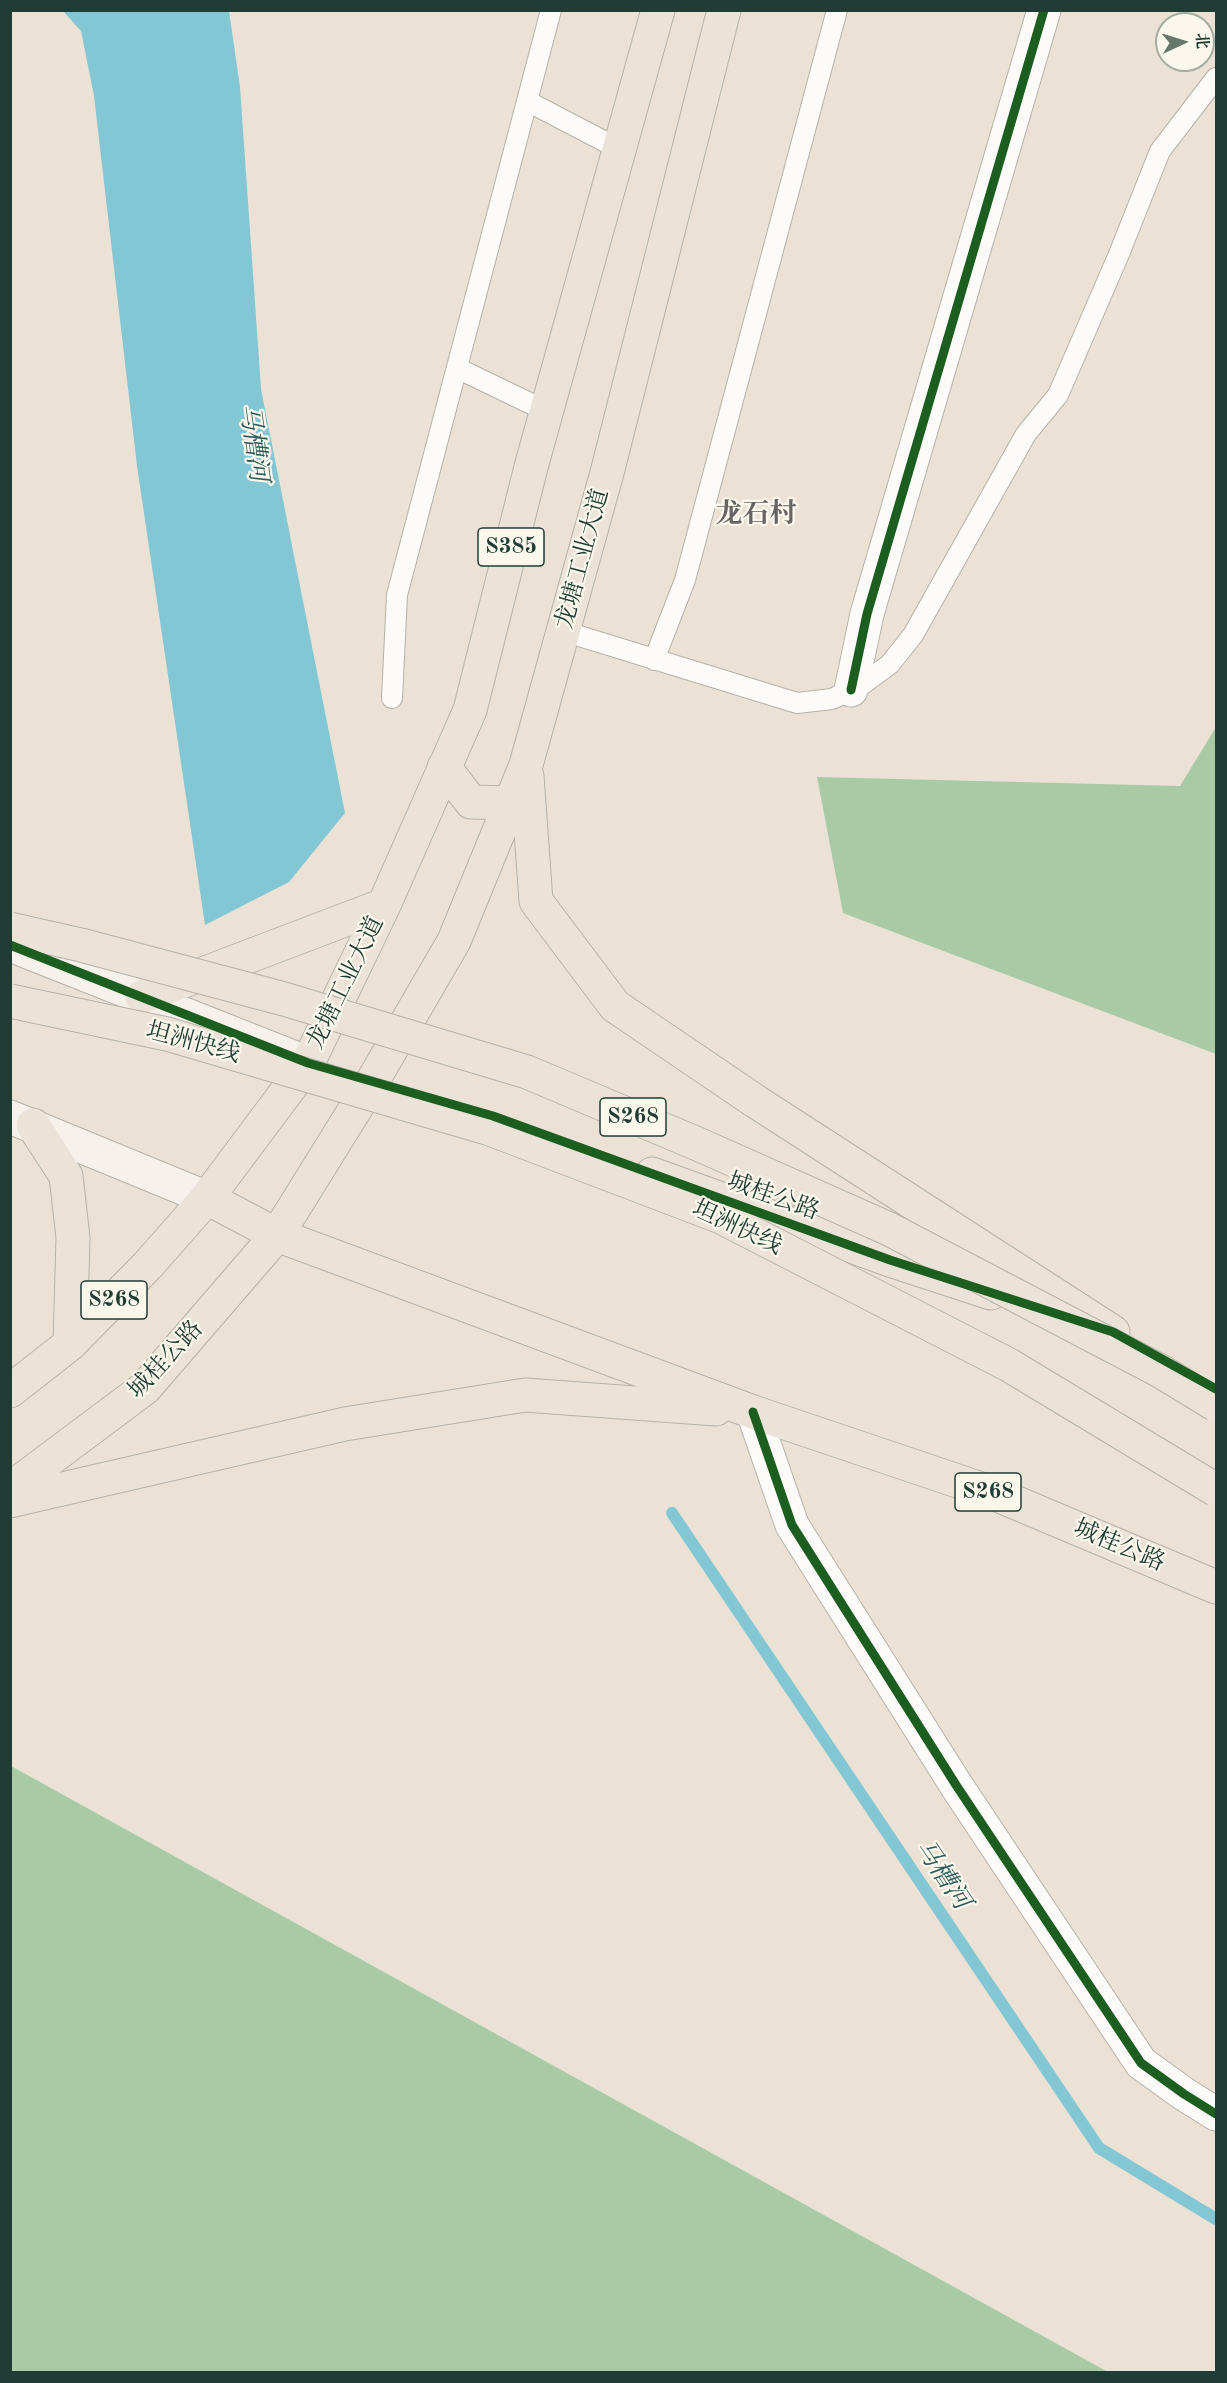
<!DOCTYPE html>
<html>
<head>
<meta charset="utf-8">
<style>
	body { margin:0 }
	#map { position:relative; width:1227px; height:2383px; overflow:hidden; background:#ebe2d5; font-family:"Old Standard TT","Noto Serif SC",serif }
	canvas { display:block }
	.frame { position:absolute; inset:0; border:12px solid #1f3d34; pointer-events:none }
	.north { position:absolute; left:1155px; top:12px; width:60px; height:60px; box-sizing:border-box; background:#fbf7ec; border:2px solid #a3ada2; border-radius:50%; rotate:86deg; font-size:16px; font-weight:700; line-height:24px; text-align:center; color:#1f3d34 }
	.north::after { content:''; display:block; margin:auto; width:21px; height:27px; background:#66776c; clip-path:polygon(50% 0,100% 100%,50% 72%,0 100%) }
</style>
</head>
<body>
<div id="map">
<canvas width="1227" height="2383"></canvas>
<div class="frame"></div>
<div class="north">北</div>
</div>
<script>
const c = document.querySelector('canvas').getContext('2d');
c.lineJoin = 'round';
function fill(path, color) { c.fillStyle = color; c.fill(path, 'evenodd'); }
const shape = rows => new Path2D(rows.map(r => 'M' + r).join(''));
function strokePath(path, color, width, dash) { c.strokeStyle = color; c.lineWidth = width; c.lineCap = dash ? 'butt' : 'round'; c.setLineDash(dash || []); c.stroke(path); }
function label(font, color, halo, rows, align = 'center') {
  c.font = font + ' "Old Standard TT","Noto Serif SC",serif'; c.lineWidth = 4.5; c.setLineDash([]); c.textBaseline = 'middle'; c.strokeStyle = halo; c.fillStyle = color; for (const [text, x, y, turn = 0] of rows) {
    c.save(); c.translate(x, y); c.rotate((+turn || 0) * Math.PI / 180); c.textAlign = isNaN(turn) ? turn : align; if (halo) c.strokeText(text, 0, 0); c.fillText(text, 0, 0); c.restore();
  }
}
const forest = shape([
	[1216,727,1216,1054,843,913,817,777,1180,786],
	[11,1766,1108,2372,11,2372]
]);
const water = shape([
	[63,11,229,11,240,87,261,389,345,813,289,882,205,925,137,466,94,96,81,31]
]);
const stream = shape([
	[672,1513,1099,2148,1216,2219]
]);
const lane = shape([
	[527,101,619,149],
	[457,368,546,411],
	[563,631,797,703,832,699,863,684,890,664,913,635,1026,434,1058,395,1119,254,1160,151,1216,78],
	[654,660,685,580,837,10],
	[392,698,397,595,551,10]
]);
const street = shape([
	[851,690,867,614,1044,10],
	[753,1412,792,1525,956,1785,1141,2063,1184,2094,1216,2114]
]);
const secondary = shape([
	[10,945,303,1061],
	[10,1117,207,1198]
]);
const primary = shape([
	[444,767,471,802,512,803],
	[527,776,536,901,615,1006,755,1101,1113,1332],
	[142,997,384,905],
	[33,1125,66,1176,73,1238,70,1344],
	[652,1174,890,1260,991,1293],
	[207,1198,277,1235,753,1412,993,1493,1216,1587],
	[10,1391,70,1344,147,1266,207,1198,308,1063,384,905,470,710,531,467,658,10],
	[10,1489,145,1388,277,1235,372,1082,454,941,526,765,608,469,724,10],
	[10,1501,345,1424,525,1395,716,1409]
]);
const highwayBridge = shape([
	[10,929,81,945,284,999,527,1072,700,1145,889,1229,1162,1372,1216,1405],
	[10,1001,167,1034,490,1129,721,1217,1009,1365,1216,1490]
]);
const cycleway = shape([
	[851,690,867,614,1044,10],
	[10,945,308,1063,493,1116,890,1260,1113,1332,1216,1389],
	[753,1412,792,1525,956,1785,1141,2063,1184,2094,1216,2114]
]);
const shields = [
	[511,547,66],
	[633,1117,66],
	[114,1300,66],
	[988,1492,66]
];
const shieldNames = [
	["S385",511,547],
	["S268",633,1117],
	["S268",114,1300],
	["S268",988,1492]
];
const streetNames = [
	["龙塘工业大道",583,559,-75],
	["龙塘工业大道",346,983,-64],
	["坦洲快线",193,1043,15],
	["城桂公路",773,1197,20],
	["坦洲快线",737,1228,25],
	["城桂公路",166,1360,-47],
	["城桂公路",1119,1546,23]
];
const waterNames = [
	["马槽河",253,443,82],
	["马槽河",942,1875,56]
];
const quarterNames = [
	["龙石村",756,515]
];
fill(forest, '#a8cba6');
fill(water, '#82c7d3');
strokePath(stream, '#82c7d3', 12);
strokePath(lane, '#b5b2a9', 22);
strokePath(street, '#b5b2a9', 35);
strokePath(secondary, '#b5b2a9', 35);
strokePath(primary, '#b5b2a9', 35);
strokePath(lane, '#fcfbf9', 20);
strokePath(street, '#fcfbf9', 33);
strokePath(secondary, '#f6f1eb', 33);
strokePath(primary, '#ece3d8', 33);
strokePath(highwayBridge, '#b5b2a9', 35, []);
strokePath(highwayBridge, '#ece3d8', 33);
strokePath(cycleway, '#1b5e20', 9);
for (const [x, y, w] of shields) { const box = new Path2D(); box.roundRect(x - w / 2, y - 19, w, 38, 4.5); c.fillStyle = '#fbf7ec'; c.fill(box); strokePath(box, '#1f3d34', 1.5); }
label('bold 22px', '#1f3d34', null, shieldNames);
label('24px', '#1f3d34', '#fbf7ec', streetNames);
label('italic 26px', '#2c5d5c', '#fbf7ec', waterNames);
label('bold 27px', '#676365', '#fbf7ec', quarterNames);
</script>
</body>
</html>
